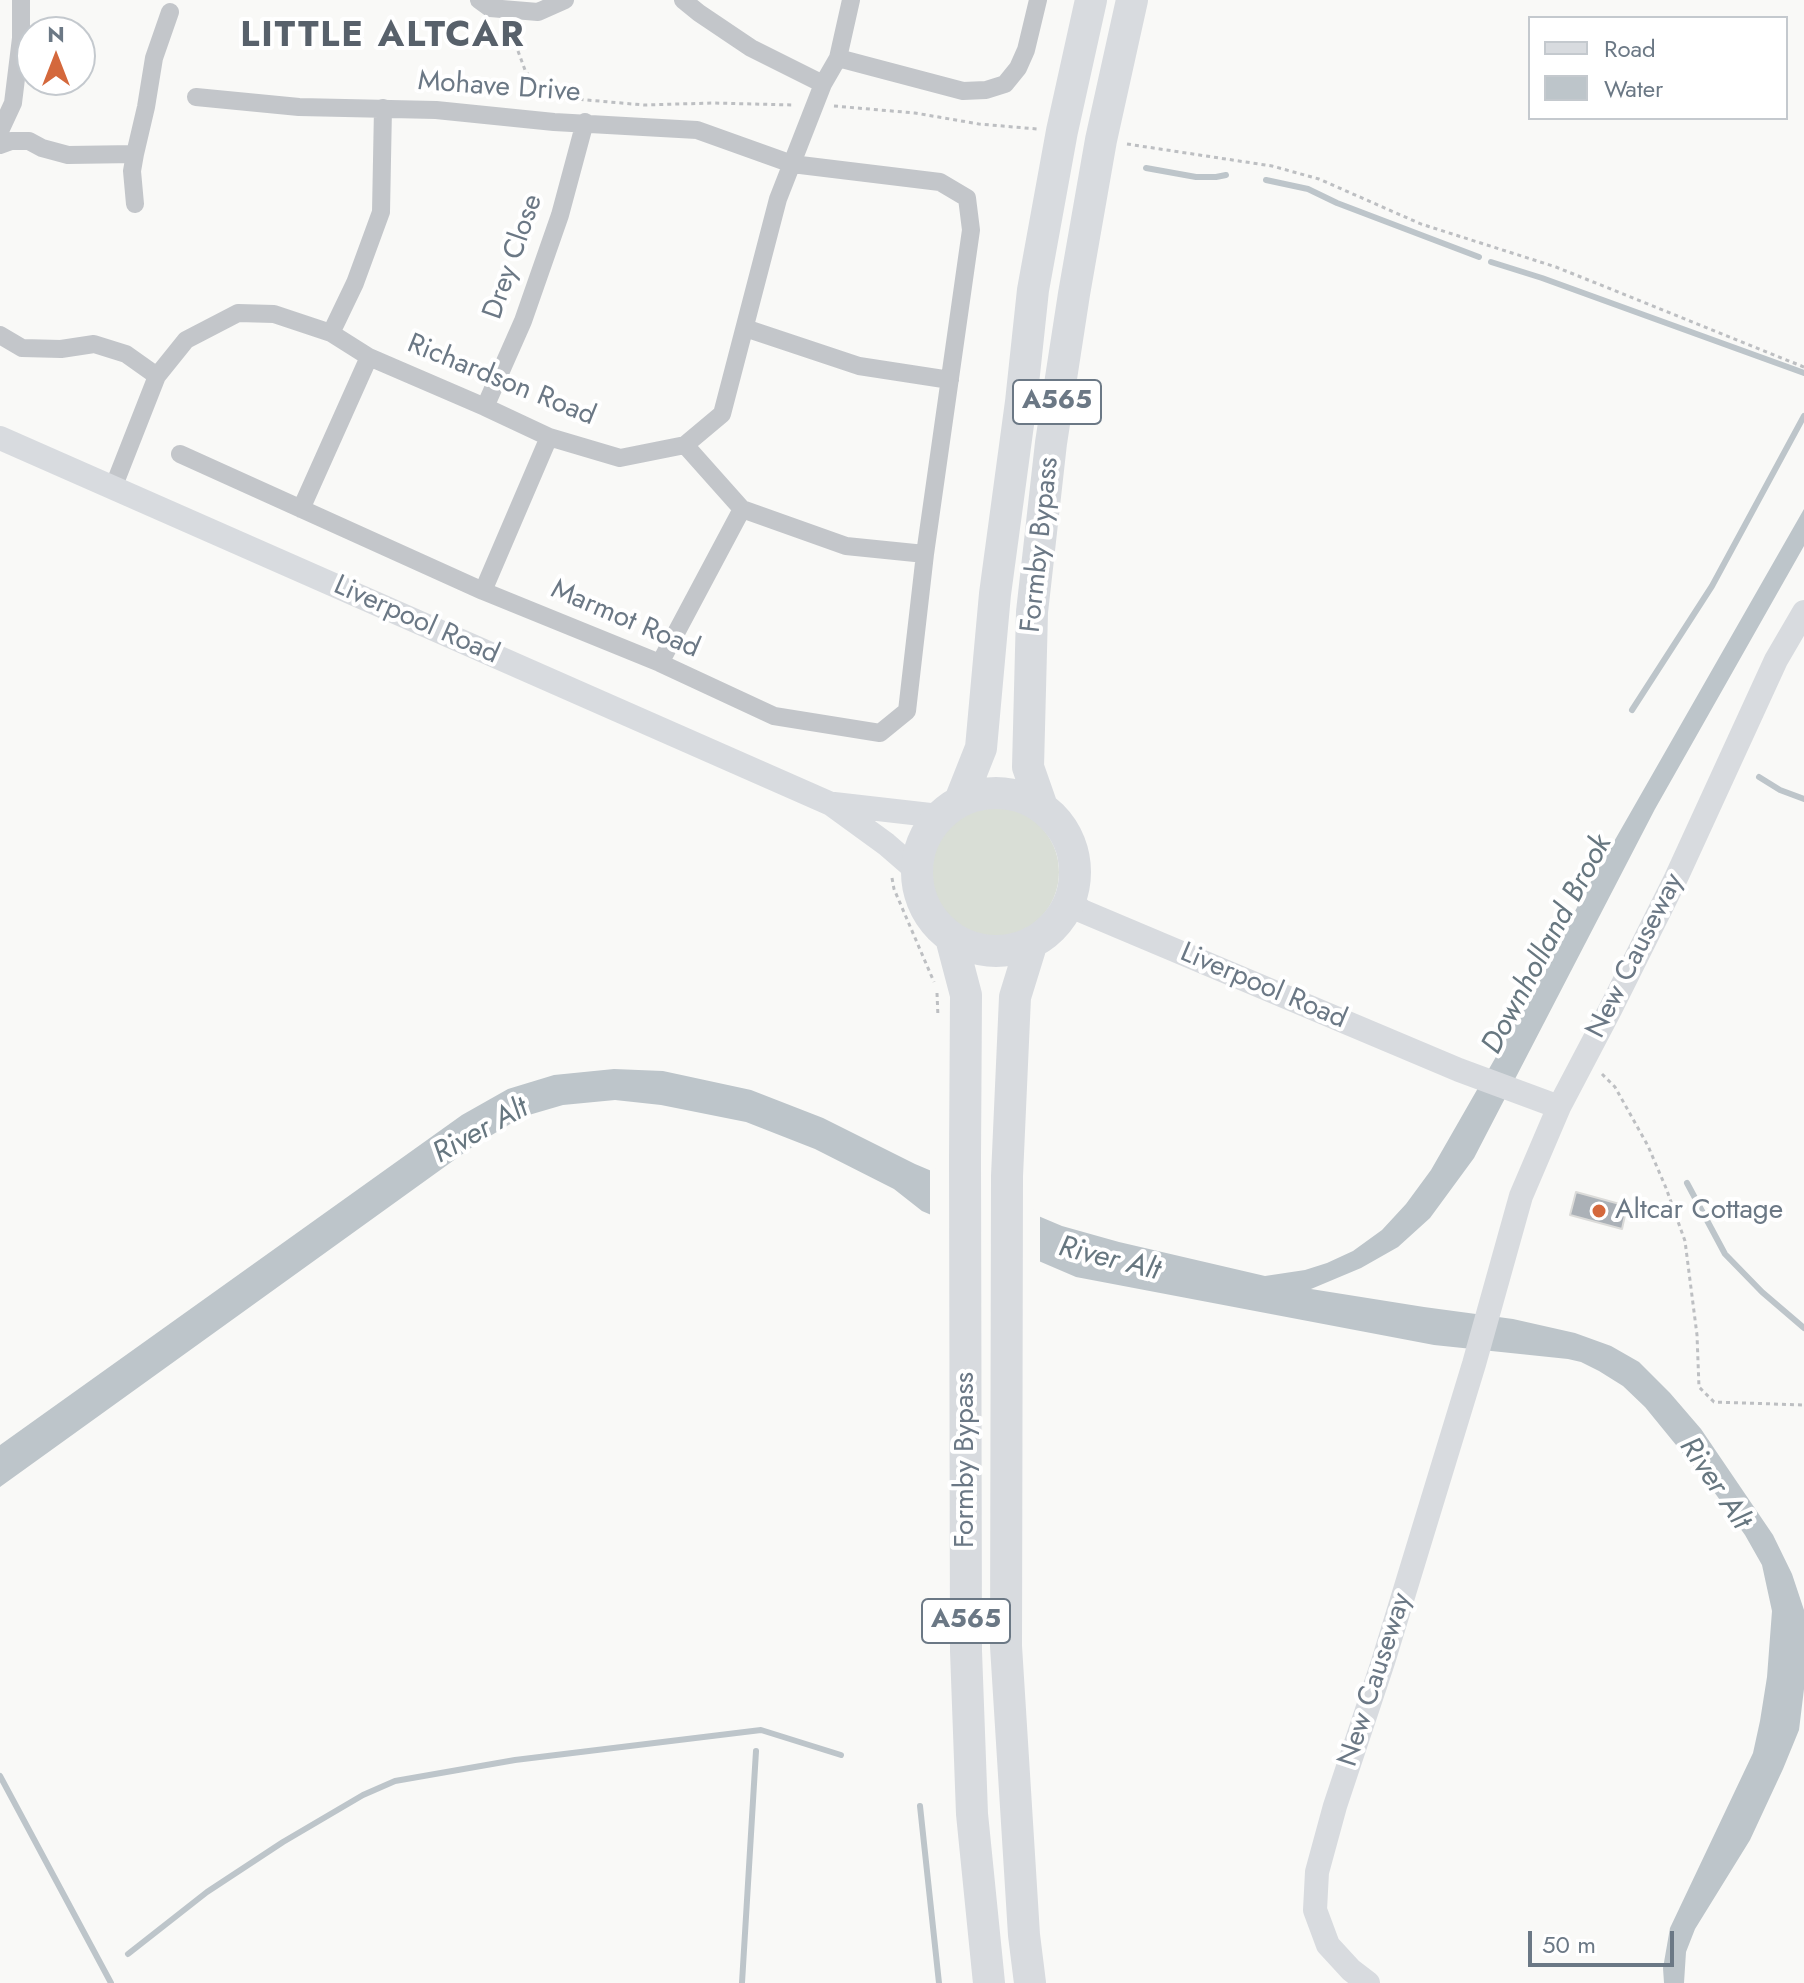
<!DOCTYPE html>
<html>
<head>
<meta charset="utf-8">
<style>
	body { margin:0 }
	#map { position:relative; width:1804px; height:1983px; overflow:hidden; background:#f9f9f7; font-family:Jost,sans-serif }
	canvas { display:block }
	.legend { position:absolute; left:1528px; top:16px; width:260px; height:104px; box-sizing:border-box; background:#fff; border:2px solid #c4c9ce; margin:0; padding:10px 14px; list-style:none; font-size:24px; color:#6b7885 }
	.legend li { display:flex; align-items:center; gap:16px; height:40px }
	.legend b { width:40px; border:2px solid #c4c9ce }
	.north { position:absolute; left:16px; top:16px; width:80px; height:80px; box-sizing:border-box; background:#fff; border:2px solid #c4c9ce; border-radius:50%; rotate:0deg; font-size:22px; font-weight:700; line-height:32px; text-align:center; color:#6b7885 }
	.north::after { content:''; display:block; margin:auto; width:28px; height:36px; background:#d4683c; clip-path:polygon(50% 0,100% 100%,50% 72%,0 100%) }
	.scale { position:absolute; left:1528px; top:1931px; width:146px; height:36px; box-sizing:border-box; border:4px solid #6b7885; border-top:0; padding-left:10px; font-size:24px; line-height:28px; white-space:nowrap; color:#6b7885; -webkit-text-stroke:6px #fff; paint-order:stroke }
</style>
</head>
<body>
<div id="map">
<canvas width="1804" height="1983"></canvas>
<ul class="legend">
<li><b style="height:10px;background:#d8dbdf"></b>Road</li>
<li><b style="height:22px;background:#bdc5ca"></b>Water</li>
</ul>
<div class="north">N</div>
<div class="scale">50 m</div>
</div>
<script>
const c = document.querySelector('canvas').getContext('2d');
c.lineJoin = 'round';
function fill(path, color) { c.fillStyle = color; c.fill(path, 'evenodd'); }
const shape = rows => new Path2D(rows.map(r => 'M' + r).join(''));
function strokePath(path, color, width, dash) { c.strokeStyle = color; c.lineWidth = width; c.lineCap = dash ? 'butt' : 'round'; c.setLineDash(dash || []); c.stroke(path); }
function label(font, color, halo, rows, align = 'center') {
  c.font = font + ' Jost,sans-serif'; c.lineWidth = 8; c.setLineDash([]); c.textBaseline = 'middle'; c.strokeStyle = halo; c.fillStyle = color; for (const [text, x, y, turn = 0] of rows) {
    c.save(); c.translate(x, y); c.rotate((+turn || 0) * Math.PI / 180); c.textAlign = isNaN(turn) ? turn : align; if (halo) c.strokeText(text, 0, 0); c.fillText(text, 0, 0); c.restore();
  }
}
const green = shape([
	'929 872a65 65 0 1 1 130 0a65 65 0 1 1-130 0Z'
]);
const water = shape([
	[1804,509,1804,546,1655,809,1474,1158,1430,1218,1398,1247,1361,1268,1311,1289,1424,1307,1513,1319,1575,1333,1611,1346,1639,1362,1670,1393,1701,1429,1773,1535,1792,1574,1804,1610,1804,1689,1799,1730,1783,1769,1750,1840,1695,1929,1686,1952,1684,1983,1664,1983,1663,1968,1670,1928,1753,1753,1760,1721,1767,1677,1772,1611,1762,1565,1745,1535,1712,1489,1645,1407,1623,1386,1599,1371,1581,1362,1568,1359,1434,1345,1076,1277,922,1211,894,1189,815,1149,746,1122,661,1105,615,1100,563,1105,522,1117,475,1145,0,1487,0,1445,462,1115,508,1089,554,1075,614,1069,663,1071,751,1090,823,1118,915,1164,1062,1226,1119,1242,1265,1276,1305,1270,1327,1263,1353,1251,1382,1230,1406,1204,1431,1170,1505,1041,1588,887]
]);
const pier = shape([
	[930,1166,1040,1212,1040,1266,930,1219]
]);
const stream = shape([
	[1146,168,1196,177,1216,177,1226,175],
	[1266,180,1308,189,1337,203,1479,257],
	[1491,262,1542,278,1804,373],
	[1632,710,1712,586,1804,416],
	[1759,777,1780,790,1804,799],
	[1687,1183,1725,1254,1762,1292,1804,1328],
	[0,1776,111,1983],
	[920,1806,939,1983],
	[128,1954,207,1892,283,1842,363,1795,395,1781,515,1760,761,1730,841,1755],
	[742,1983,756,1751]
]);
const building = shape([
	[1576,1192,1627,1206,1622,1229,1570,1215,1576,1192]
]);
const path = shape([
	[518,51,525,70,541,94,564,98,644,105,713,103,794,105],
	[834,106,915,113,979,124,1037,129],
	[1127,144,1272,166,1319,179,1421,224,1556,267,1804,367],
	[892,878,894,889,934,982],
	[937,993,938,1017],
	[1602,1074,1615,1087,1648,1146,1666,1188,1685,1241,1697,1335,1699,1387,1714,1402,1804,1405]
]);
const street = shape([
	[479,0,490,8,538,12,565,0],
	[683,0,699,13,751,48,823,84],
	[838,58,963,91,986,90,1005,84,1018,68,1026,50,1038,0],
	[0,131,13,103,21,38,21,0],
	[0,145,11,141,29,141,42,148,68,155,135,154,132,171,135,204],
	[135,154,146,107,154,58,170,12],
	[745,328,859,366,950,380],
	[331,333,355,283,381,212,383,108],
	[0,335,22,348,61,349,94,344,126,354,157,376],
	[485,407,523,321,560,215,585,122],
	[685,445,742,509],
	[180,454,483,591,660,663,774,716,880,733,907,711,925,554,971,230,967,198,940,182,792,164,697,130,554,122,436,110,299,107,196,97],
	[113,488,157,376,186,340,238,313,274,314,331,333,369,357,485,407,549,437,620,458,685,445,722,414,778,199,823,84,838,58,851,0],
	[301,509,369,357],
	[483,591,549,437],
	[660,663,742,509,846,546,925,554]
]);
const secondary = shape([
	[0,438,831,804,886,844,916,870],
	[834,804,939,816],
	[1070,901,1082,911,1459,1070,1559,1107],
	[1368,1983,1351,1970,1328,1945,1315,1910,1317,1872,1335,1806,1383,1662,1474,1364,1521,1196,1559,1107,1611,1008,1676,878,1776,660,1804,612]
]);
const highway = shape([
	'917 872a79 79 0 1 1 158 0a79 79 0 1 1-158 0Z',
	[960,801,981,748,995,594,1021,402,1033,290,1062,131,1091,0],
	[1042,807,1028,767,1032,612,1051,443,1074,294,1101,140,1132,0],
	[951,938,966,995,965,1158,966,1651,972,1814,989,1983],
	[1030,1983,1024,1935,1006,1646,1007,1176,1015,997,1032,942]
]);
const markers = [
	[1599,1211,8,"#d4683c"]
];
const shields = [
	[1057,402,88],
	[966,1621,88]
];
const shieldNames = [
	["A565",1057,402],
	["A565",966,1621]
];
const streetNames = [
	["Mohave Drive",499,88,4],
	["Drey Close",514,257,-71],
	["Richardson Road",501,381,22],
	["Formby Bypass",1041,545,-84],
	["Marmot Road",625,620,23],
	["Liverpool Road",416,621,24],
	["New Causeway",1636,956,-63],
	["Liverpool Road",1263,987,23],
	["Formby Bypass",966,1460,-90],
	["New Causeway",1376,1680,-72]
];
const poiNames = [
	["Altcar Cottage",1615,1211]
];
const waterNames = [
	["Downholland Brook",1548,945,-62],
	["River Alt",481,1132,-29],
	["River Alt",1109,1260,14],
	["River Alt",1714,1484,56]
];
const districtNames = [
	["LITTLE ALTCAR",383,37]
];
fill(green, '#d9ded6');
fill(water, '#bdc5ca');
fill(pier, '#f9f9f7');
strokePath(stream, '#bdc5ca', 6);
fill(building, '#abb1b7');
strokePath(building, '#dbdbd9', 2);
strokePath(path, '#bdbfc2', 3, [4, 4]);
strokePath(street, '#c3c6ca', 18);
strokePath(secondary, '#d8dbdf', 24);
strokePath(highway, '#d8dbdf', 32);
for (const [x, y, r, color] of markers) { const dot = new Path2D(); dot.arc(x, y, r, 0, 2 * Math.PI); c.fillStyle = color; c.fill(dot); strokePath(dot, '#fff', 3); }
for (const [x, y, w] of shields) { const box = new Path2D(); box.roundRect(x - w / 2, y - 22, w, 44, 6); c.fillStyle = '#fff'; c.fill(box); strokePath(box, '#6b7885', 2); }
label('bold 26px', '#6b7885', null, shieldNames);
label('28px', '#6b7885', '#fff', streetNames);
label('28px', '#6b7885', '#fff', poiNames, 'left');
label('italic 30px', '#677780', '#fff', waterNames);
c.letterSpacing = '2px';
label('bold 36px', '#58616b', '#fff', districtNames);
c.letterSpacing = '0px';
</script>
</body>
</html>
